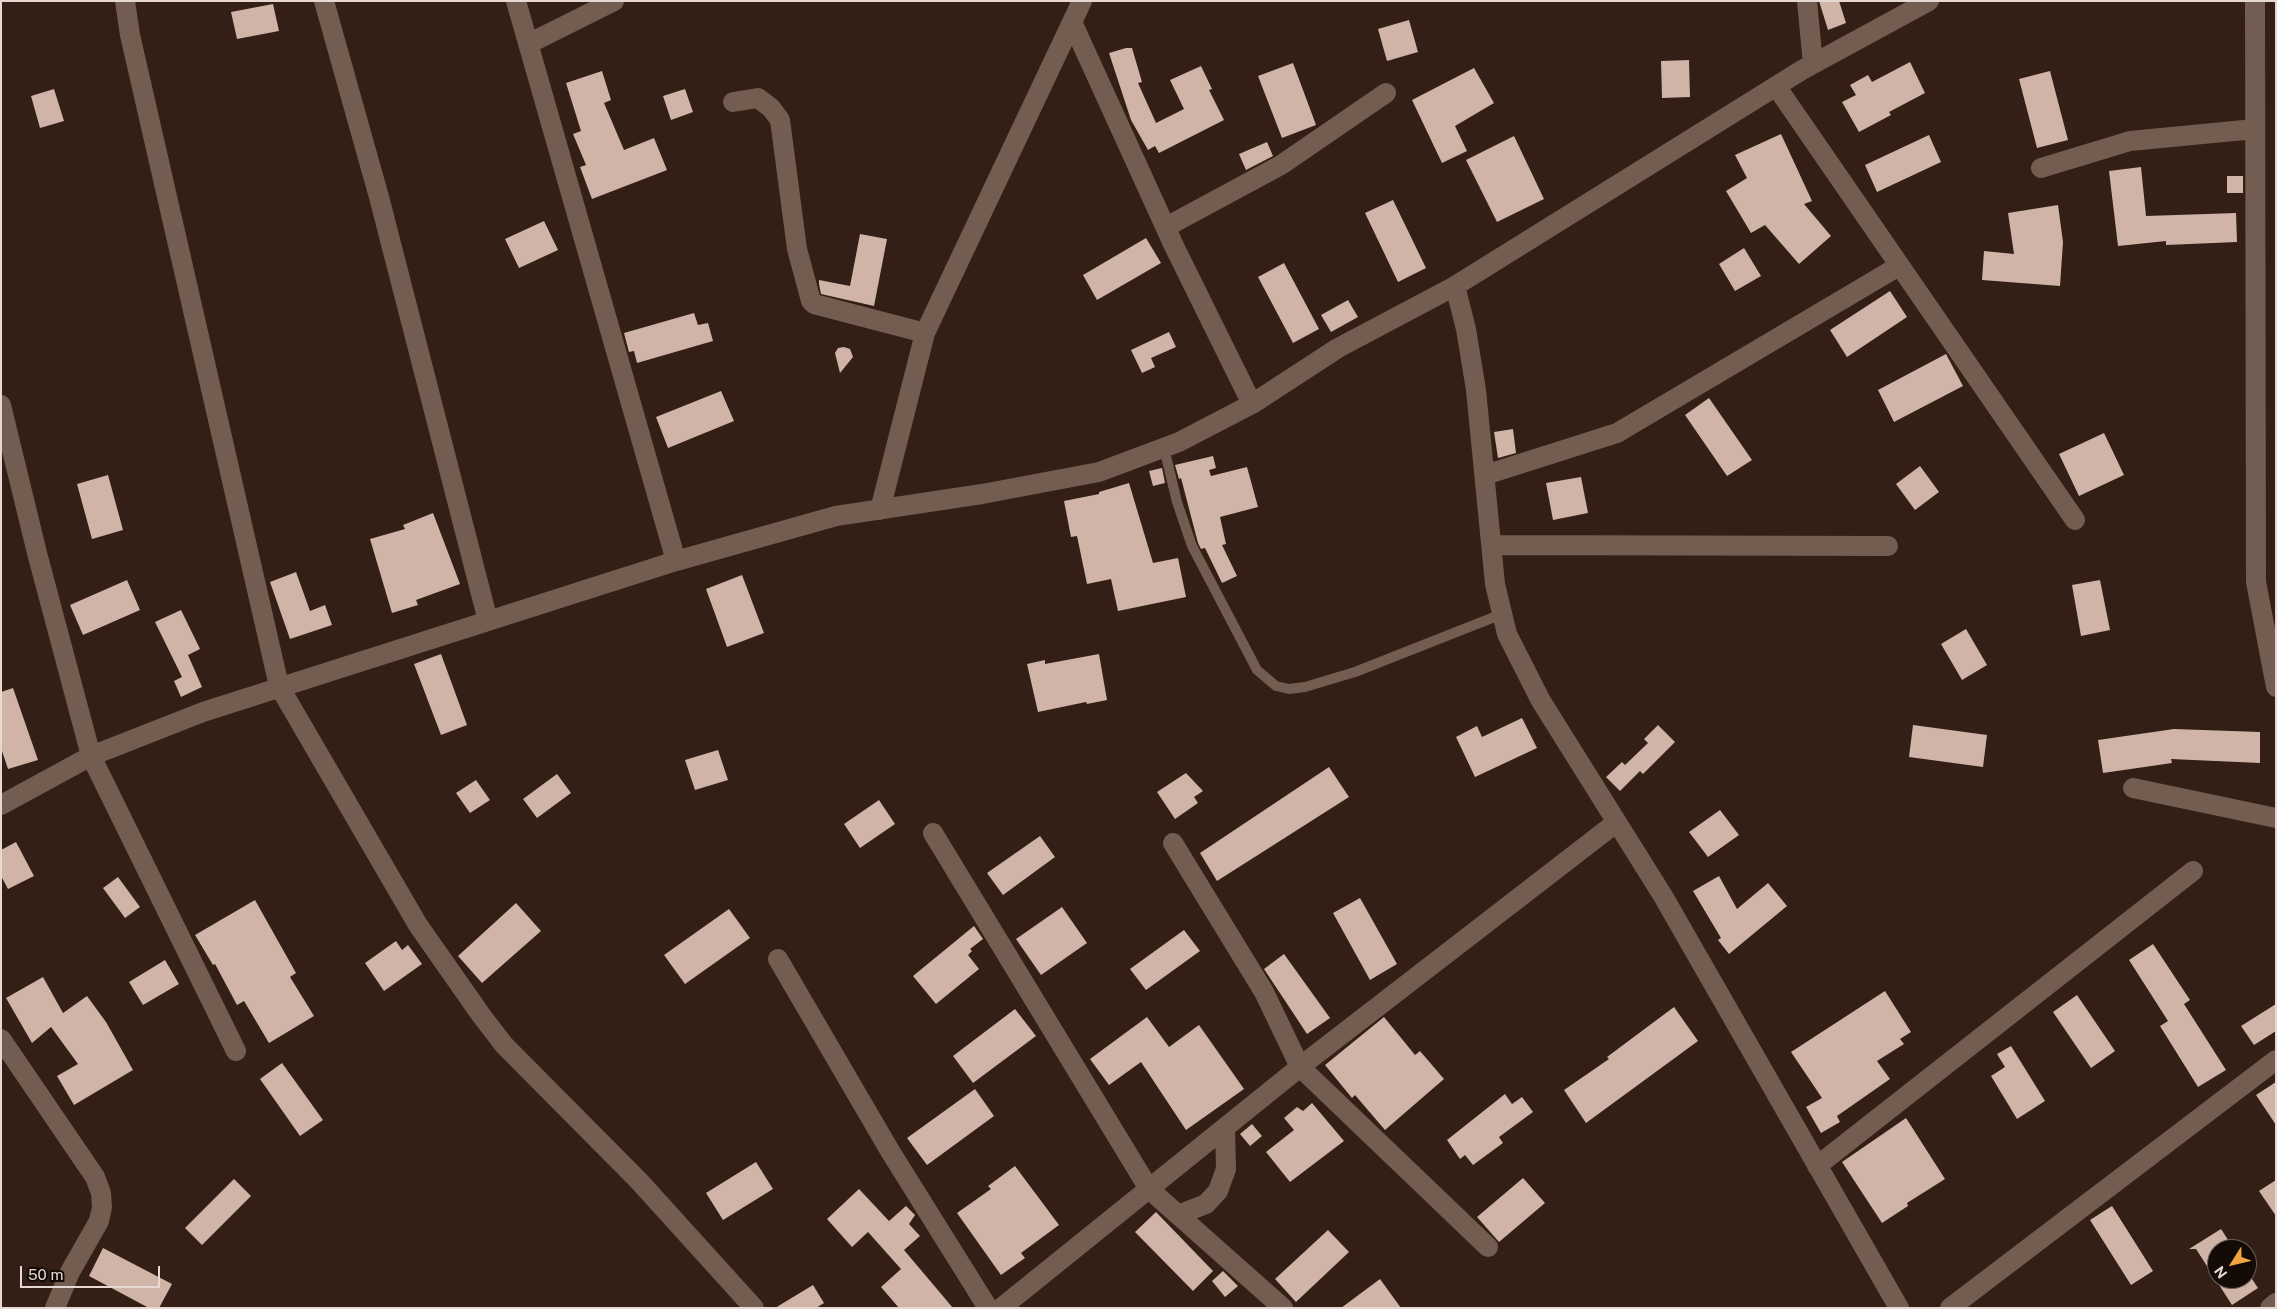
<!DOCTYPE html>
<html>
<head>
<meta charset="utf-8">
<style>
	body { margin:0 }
	#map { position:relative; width:2277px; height:1309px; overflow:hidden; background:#331f15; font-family:"Public Sans",sans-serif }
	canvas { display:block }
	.frame { position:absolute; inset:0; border:2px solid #e7d9d2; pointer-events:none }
	.north { position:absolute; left:2207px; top:1239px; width:50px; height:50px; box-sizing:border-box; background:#140b07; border:1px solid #685d58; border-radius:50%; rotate:234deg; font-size:14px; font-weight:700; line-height:20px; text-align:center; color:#e7d9d2 }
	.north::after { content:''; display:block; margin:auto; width:18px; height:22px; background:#f0a63e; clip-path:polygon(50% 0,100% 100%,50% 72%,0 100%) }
	.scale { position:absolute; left:20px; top:1266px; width:140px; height:22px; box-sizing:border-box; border:2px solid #e7d9d2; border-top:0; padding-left:6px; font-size:15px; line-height:18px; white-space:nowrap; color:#e7d9d2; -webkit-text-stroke:4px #140b07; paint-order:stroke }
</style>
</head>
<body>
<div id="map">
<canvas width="2277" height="1309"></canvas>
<div class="frame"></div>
<div class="north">N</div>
<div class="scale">50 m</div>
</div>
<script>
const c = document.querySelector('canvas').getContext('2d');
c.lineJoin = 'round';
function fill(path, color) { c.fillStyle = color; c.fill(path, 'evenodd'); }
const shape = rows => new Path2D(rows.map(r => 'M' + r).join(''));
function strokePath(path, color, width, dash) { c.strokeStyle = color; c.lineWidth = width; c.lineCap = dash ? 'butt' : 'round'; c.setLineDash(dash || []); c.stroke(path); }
const building = shape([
	[1819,1,1839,1,1846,23,1828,30],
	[273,4,279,31,237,39,231,12],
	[1409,20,1418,52,1387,61,1378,29],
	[1126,48,1132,48,1142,82,1138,83,1156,123,1184,109,1170,80,1201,66,1212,89,1209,90,1224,120,1159,153,1155,146,1148,150,1131,120,1109,53],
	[1689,60,1690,97,1662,98,1661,61],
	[1910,62,1925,93,1889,112,1891,115,1859,132,1842,102,1856,95,1850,85,1868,75,1872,82],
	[1293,63,1316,125,1282,138,1258,76],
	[1474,68,1494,103,1455,126,1467,151,1442,163,1412,100],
	[602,71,611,100,604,103,624,150,654,138,667,170,592,199,580,167,586,165,573,134,581,131,566,83],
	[2050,71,2068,140,2037,148,2019,79],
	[54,89,64,121,40,128,31,96],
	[685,89,693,112,671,120,663,96],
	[1781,134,1812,201,1804,204,1831,236,1799,264,1765,225,1751,233,1726,191,1747,178,1735,155],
	[1929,135,1941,162,1877,192,1865,165],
	[1514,136,1544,199,1497,222,1466,160],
	[1267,142,1273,156,1246,170,1239,154],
	[2141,167,2146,216,2236,213,2237,242,2166,245,2166,241,2118,246,2109,171],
	[2227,176,2243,176,2243,193,2227,193],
	[1393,200,1426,268,1398,282,1365,213],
	[2058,205,2063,242,2060,286,1982,280,1984,251,2014,254,2008,213],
	[544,221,558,250,519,268,505,239],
	[860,234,887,239,874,306,821,294,819,284,819,280,850,286],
	[1146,238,1161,263,1097,300,1083,275],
	[1744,248,1761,276,1735,291,1719,264],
	[1284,263,1319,329,1293,343,1258,277],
	[1890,291,1907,317,1847,357,1830,330],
	[1348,300,1358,317,1331,332,1321,315],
	[694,313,698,325,708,323,713,341,637,363,634,351,629,352,624,333],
	[1169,332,1176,347,1151,358,1155,367,1142,373,1131,350],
	[844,347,850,349,853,357,840,373,835,353,838,348],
	[1946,354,1963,386,1894,422,1878,390],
	[721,391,734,421,668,448,656,417],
	[1709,398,1752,460,1727,476,1685,415],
	[1513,429,1516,453,1498,458,1494,432],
	[2104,433,2124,475,2079,496,2059,454],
	[1213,456,1216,468,1209,470,1211,476,1247,467,1258,507,1220,517,1226,544,1222,545,1237,576,1222,583,1205,548,1201,549,1198,543,1181,478,1179,479,1175,465],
	[1920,466,1939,492,1915,510,1896,484],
	[1162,468,1165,483,1153,486,1149,471],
	[108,475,123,530,92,539,77,484],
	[1581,477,1588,513,1553,520,1546,483],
	[1129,483,1153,563,1178,558,1186,597,1118,611,1111,579,1087,584,1077,536,1071,537,1064,501,1099,494,1099,492],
	[433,513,460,584,416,600,418,605,392,613,370,539,405,529,403,525],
	[296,572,310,611,325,605,332,625,290,639,270,582],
	[742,575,764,633,727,647,706,589],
	[127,580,140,610,83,635,70,605],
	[2100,580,2110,630,2081,636,2072,585],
	[181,610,200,649,188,655,202,687,181,697,174,681,182,677,155,622],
	[1966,629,1987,665,1962,680,1941,644],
	[441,654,467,725,441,735,414,664],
	[1099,654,1107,700,1087,704,1086,702,1038,712,1027,664,1045,660,1045,664],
	[13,688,38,760,8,769,1,748,1,692],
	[1522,718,1537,748,1475,777,1456,737,1477,726,1482,737],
	[1658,725,1675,742,1643,774,1640,771,1620,791,1606,777,1622,762,1625,765,1648,743,1644,739],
	[1913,725,1987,735,1983,767,1909,757],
	[2174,729,2260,732,2260,763,2171,759,2172,763,2103,773,2098,740],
	[718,750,728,780,695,790,685,760],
	[1329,767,1349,797,1217,881,1200,853],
	[1186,773,1203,791,1194,797,1198,803,1175,819,1157,792],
	[557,774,571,793,537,818,523,799],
	[476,780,490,800,470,813,456,793],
	[879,800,895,824,860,848,844,824],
	[1720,810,1739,835,1708,857,1689,832],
	[1040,836,1055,857,1003,895,987,873],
	[16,842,34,876,8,889,1,876,1,850],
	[1719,876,1737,909,1768,883,1787,906,1729,954,1718,940,1721,938,1693,891],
	[118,877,140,907,125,918,103,888],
	[1360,898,1397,964,1370,980,1333,913],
	[255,900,296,973,290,977,314,1016,269,1043,244,1001,237,1005,215,964,213,965,195,935],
	[516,903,541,931,482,983,458,956],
	[1062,907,1087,943,1041,975,1016,939],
	[729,909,750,938,685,984,664,955],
	[974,926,983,939,970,949,972,951,968,955,979,969,936,1004,913,976],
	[1184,930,1200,951,1146,990,1130,969],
	[396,941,402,950,408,945,422,964,384,991,365,963],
	[2153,944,2190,1000,2184,1004,2226,1070,2198,1087,2160,1026,2168,1021,2129,960],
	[1284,954,1330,1018,1307,1034,1264,969],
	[165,960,179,984,143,1005,129,982],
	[43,977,63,1013,87,996,106,1022,133,1070,74,1105,57,1076,78,1064,51,1027,32,1043,6,998],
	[1885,991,1911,1032,1900,1039,1904,1044,1877,1061,1890,1079,1837,1116,1840,1122,1821,1133,1806,1107,1822,1098,1791,1052],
	[2077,995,2115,1051,2091,1068,2053,1012],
	[2276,1004,2276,1031,2254,1045,2241,1026],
	[1674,1007,1698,1041,1586,1123,1564,1090,1609,1059,1607,1057],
	[1015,1009,1036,1036,973,1083,953,1056],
	[1147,1017,1169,1047,1199,1025,1244,1089,1186,1130,1141,1062,1109,1085,1090,1059],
	[1384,1017,1415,1055,1420,1051,1444,1079,1385,1130,1355,1095,1352,1098,1325,1065],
	[2011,1046,2045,1101,2017,1119,1991,1076,2005,1067,1997,1054],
	[282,1063,323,1120,300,1136,260,1079],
	[2276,1082,2276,1125,2256,1095],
	[975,1089,994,1116,927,1165,907,1138],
	[1505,1094,1512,1104,1522,1097,1533,1112,1499,1137,1503,1143,1473,1165,1465,1155,1460,1159,1447,1140],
	[1312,1103,1344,1141,1290,1182,1266,1152,1294,1130,1284,1118,1297,1107,1303,1111],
	[1906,1118,1945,1179,1907,1203,1908,1206,1882,1223,1842,1162],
	[1252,1124,1262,1136,1250,1146,1240,1134],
	[756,1162,773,1189,723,1220,706,1193],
	[1015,1166,1059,1225,1021,1253,1025,1258,1001,1275,957,1213,991,1189,988,1186],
	[1523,1178,1545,1203,1499,1242,1477,1217],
	[234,1179,251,1196,202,1245,185,1228],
	[2276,1180,2276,1216,2259,1191],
	[859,1189,889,1221,906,1206,915,1215,909,1224,920,1236,904,1250,953,1308,899,1308,881,1287,901,1269,868,1232,852,1247,827,1219],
	[2112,1206,2153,1271,2131,1285,2090,1220],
	[1156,1212,1213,1271,1193,1291,1135,1232],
	[2221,1229,2234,1249,2217,1249,2217,1279,2252,1279,2258,1288,2232,1305,2196,1249,2189,1249],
	[1328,1230,1349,1252,1296,1302,1275,1279],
	[103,1248,172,1284,159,1308,149,1308,89,1276],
	[1223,1271,1238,1286,1225,1297,1212,1281],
	[1380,1279,1401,1308,1341,1308],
	[813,1285,824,1303,816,1308,775,1308]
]);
const service = shape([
	[1164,448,1177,502,1192,546,1257,670,1276,686,1289,689,1305,687,1355,672,1502,614]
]);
const minor = shape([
	[125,1,130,35,279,686,418,925,481,1015,504,1045,639,1181,754,1308],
	[324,1,379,197,488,621],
	[516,1,676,561],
	[1807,1,1813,64],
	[2255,1,2256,582,2276,687],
	[1072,22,1174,246,1252,404],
	[528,44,614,1],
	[1776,86,2075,520],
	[733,102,758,98,771,108,780,120,797,249,811,301,814,304,925,333],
	[2041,168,2130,141,2255,129],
	[1166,227,1281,165,1386,93],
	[1455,286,1466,329,1476,390,1495,584,1507,634,1541,701,1663,896,1899,1308],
	[1,405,37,553,91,756,236,1051],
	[1485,475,1617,433,1899,266],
	[880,510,925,333,1082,1],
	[1492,545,1888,546],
	[2133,788,2276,818],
	[1,805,91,756,203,712,676,561,836,516,982,494,1099,472,1179,442,1252,404,1338,348,1455,286,1802,70,1929,1],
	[933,833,1149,1189,1283,1308],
	[1173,843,1264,992,1300,1067,1488,1247],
	[778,959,890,1151,988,1308],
	[1,1039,95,1177,101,1193,102,1207,99,1221,70,1272,55,1308],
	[1817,1166,2193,871],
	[1178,1215,1206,1204,1218,1191,1226,1169,1225,1128],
	[1001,1308,1310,1059,1617,822],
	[1950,1308,2276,1060],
	[2270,1308,2276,1303]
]);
fill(building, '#cfb4a7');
strokePath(service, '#735c50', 10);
strokePath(minor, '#735c50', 20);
</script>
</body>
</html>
